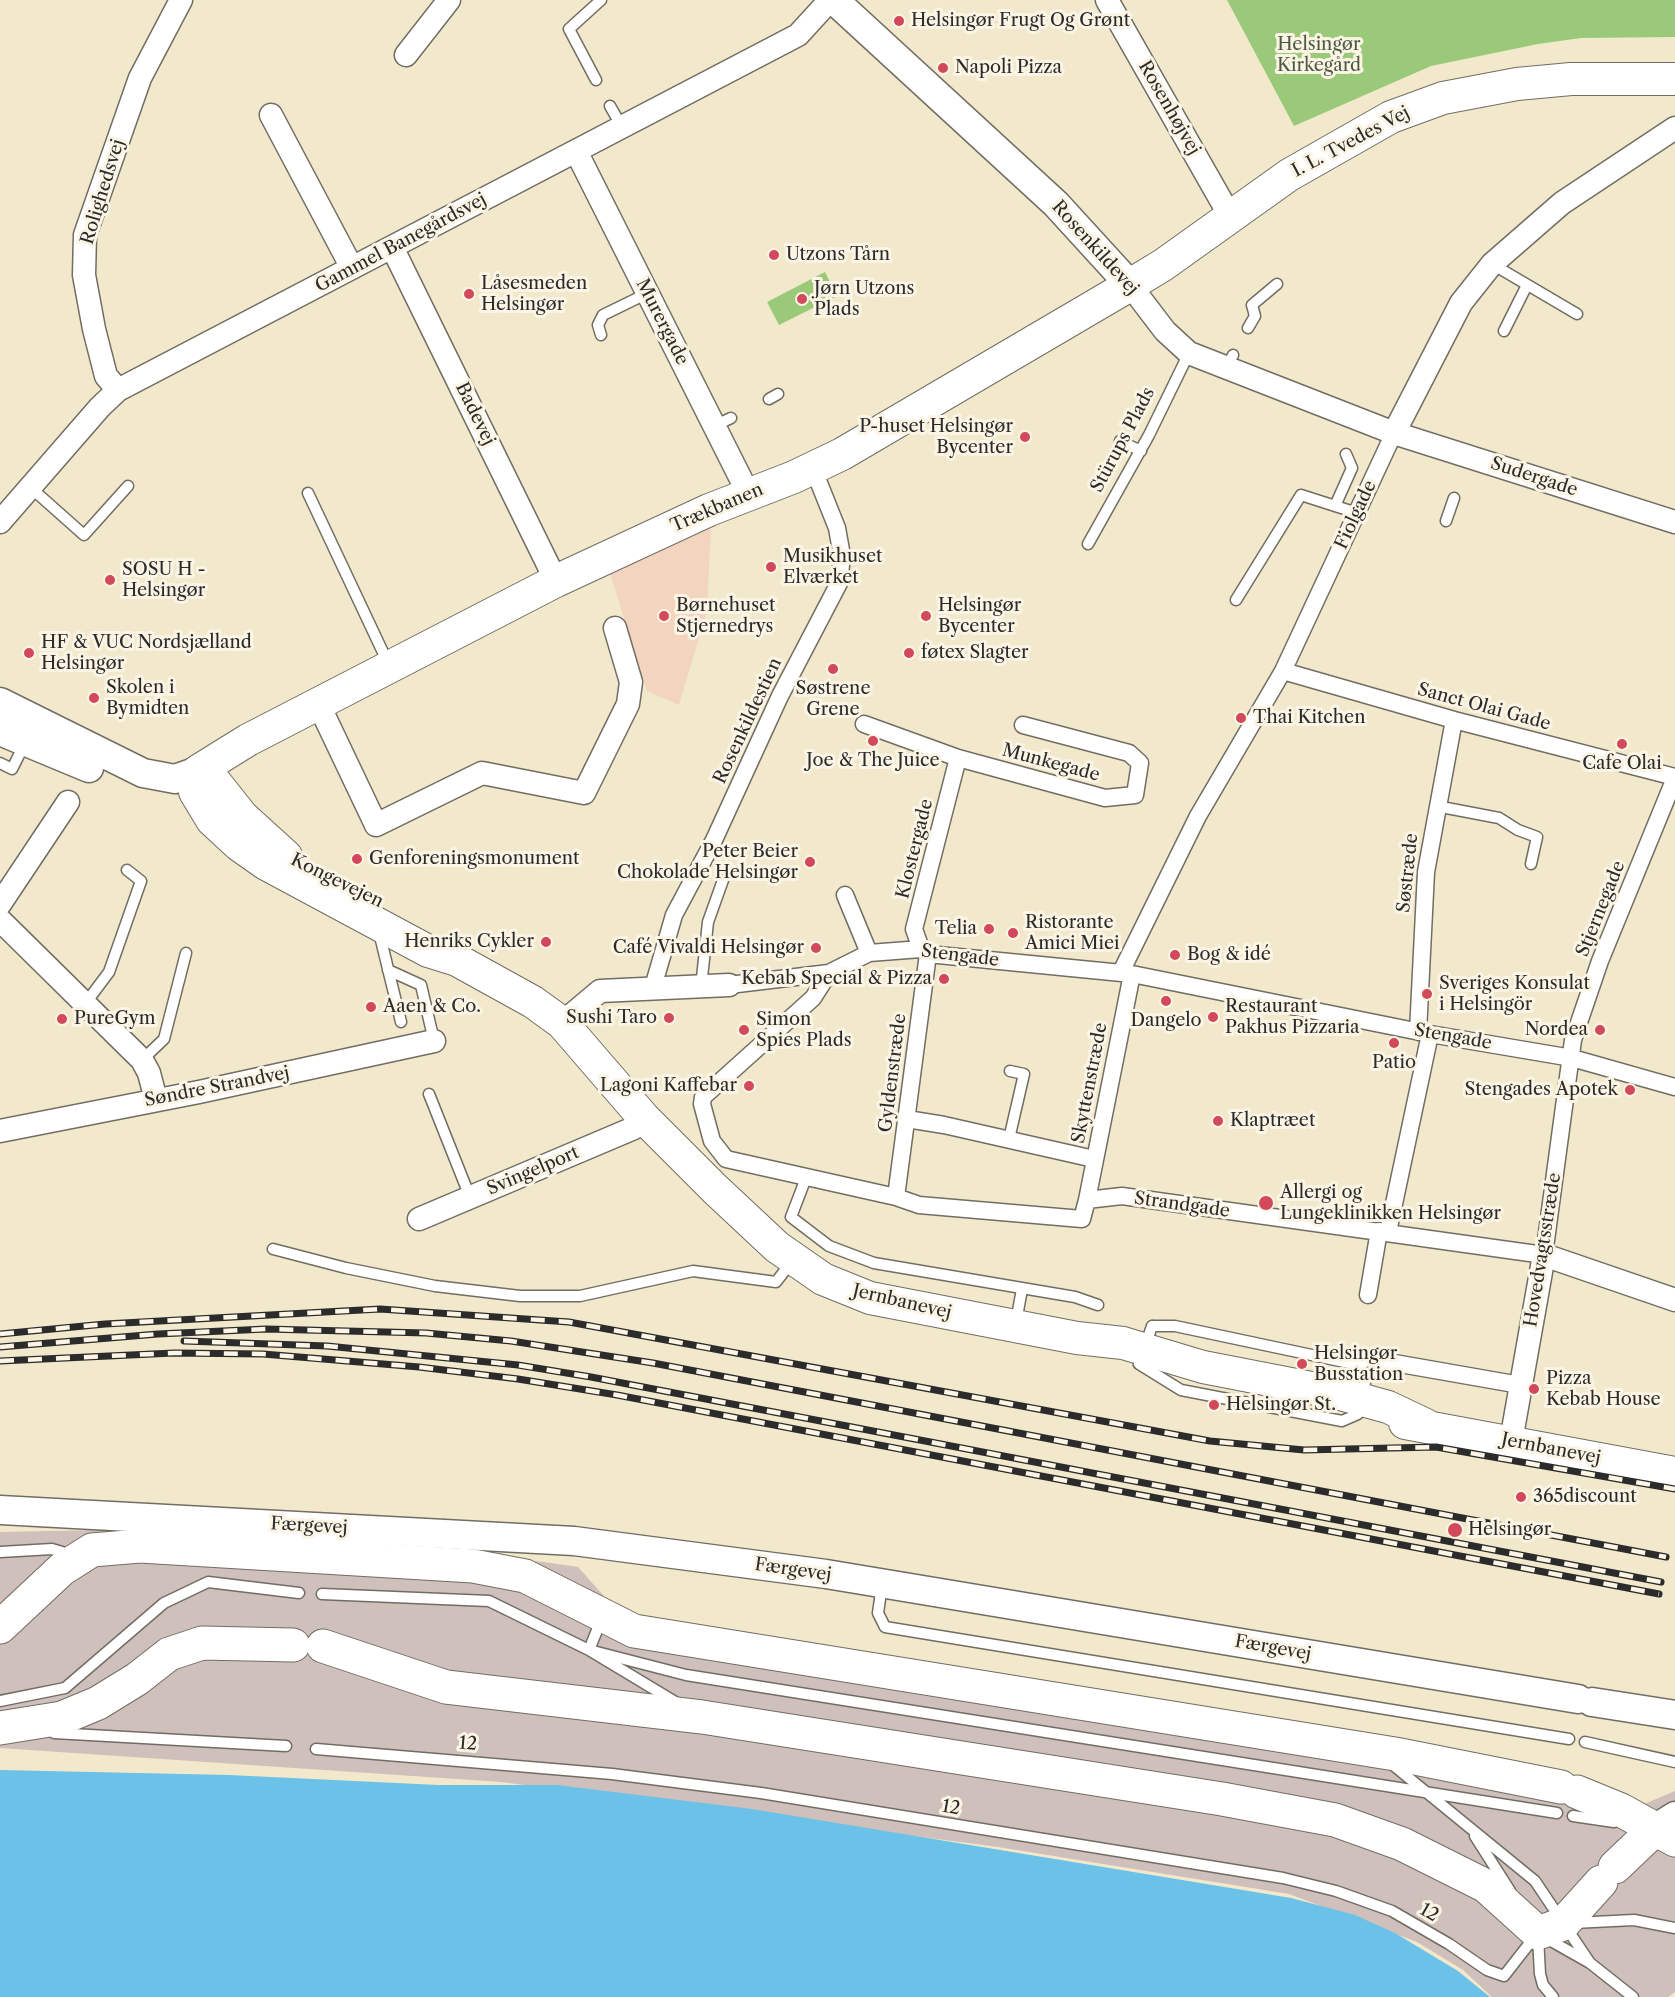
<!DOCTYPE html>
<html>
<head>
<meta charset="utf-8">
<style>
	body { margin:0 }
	canvas { display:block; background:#f2e8cb }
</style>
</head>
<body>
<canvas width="1675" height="1997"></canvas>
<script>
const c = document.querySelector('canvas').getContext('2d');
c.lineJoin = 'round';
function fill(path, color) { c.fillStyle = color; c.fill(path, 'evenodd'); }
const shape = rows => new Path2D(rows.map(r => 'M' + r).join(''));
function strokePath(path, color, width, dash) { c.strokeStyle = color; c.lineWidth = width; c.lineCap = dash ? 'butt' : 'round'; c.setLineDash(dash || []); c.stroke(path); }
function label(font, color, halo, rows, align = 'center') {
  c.font = font + ' "Libre Caslon Text",serif'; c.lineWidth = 6; c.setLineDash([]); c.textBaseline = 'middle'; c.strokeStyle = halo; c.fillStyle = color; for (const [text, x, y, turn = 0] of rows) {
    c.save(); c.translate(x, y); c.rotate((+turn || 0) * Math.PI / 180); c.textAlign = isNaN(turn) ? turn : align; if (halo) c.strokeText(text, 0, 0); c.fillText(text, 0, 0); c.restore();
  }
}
const built = shape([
	[711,528,707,611,679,705,647,691,610,573]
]);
const industrial = shape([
	[149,1529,544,1562,578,1567,646,1643,1642,1805,1675,1791,1675,1992,1668,1997,1492,1997,1463,1970,1417,1942,1289,1894,998,1847,501,1782,0,1748,0,1532]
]);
const green = shape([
	[1227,0,1675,0,1675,37,1581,38,1538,44,1431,66,1294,126],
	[825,272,837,296,779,325,767,302]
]);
const water = shape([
	[0,1770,229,1775,438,1785,557,1785,752,1809,1291,1898,1355,1915,1395,1933,1458,1971,1490,1997,0,1997]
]);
const service = shape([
	[596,80,569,29,601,0],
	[610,106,622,127],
	[1492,264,1577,314],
	[1248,328,1255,316,1252,305,1277,284],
	[1504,331,1527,285],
	[601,335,598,325,603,315,648,293],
	[1226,368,1233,355],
	[769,399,778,394],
	[714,426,731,418],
	[1120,441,1141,451],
	[30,487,84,535,128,486],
	[308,493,388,663],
	[1335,506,1352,468,1346,454],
	[1446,521,1454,498],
	[1088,544,1149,435,1189,353],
	[1236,600,1301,495,1357,513],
	[0,763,12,769,25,743],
	[1436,806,1499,818,1518,830,1537,837,1531,864],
	[379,932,401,1022],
	[388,970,421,985,434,1041],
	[701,987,708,922,723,880],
	[85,1004,109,972,141,881,127,870],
	[142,1060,164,1039,186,953],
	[429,1094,470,1197],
	[1009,1139,1024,1074,1010,1071],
	[806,1178,791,1217,829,1246,874,1263,1075,1297,1098,1305],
	[273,1249,346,1268,435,1286,520,1296,580,1296,693,1271,776,1282,793,1260],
	[1016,1322,1022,1289],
	[1152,1326,1175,1326,1354,1364,1364,1373,1365,1383,1358,1414,1342,1421,1181,1390,1139,1364,1152,1326],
	[0,1552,52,1549,72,1555],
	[882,1585,878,1613,885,1627,1569,1739],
	[322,1594,489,1601,589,1650,686,1675,1557,1813],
	[602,1618,589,1650,677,1703],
	[0,1701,65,1688,164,1603,208,1582,299,1593],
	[54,1733,286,1746],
	[1585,1742,1675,1762],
	[316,1749,612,1774,761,1793,1283,1878,1336,1891,1392,1911,1449,1944,1487,1970,1504,1976,1536,1935],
	[1393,1765,1535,1881,1590,1963],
	[1573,1816,1614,1822],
	[1475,1836,1510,1891],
	[1573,1923,1634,1920,1675,1928],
	[1538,1937,1540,1974,1543,1985,1553,1997],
	[1544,1937,1590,1963,1633,1997]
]);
const pedestrian = shape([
	[1283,671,1454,720,1675,777],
	[864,724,958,758,1105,798,1135,795,1140,763,1129,753,1023,725],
	[845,895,869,953],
	[921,949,914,929,958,758],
	[1121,972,1198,816,1283,671,1394,433],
	[829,973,813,998,703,1097,702,1104,712,1141,726,1159,896,1197,919,1205,1082,1219,1087,1200,1122,1196,1544,1255,1573,1040,1600,961,1675,778],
	[729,985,829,973,869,953,921,949,928,954,1132,974,1430,1034,1572,1058,1675,1087],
	[653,987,674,915,714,840,780,696,839,583,842,556,837,528,813,468],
	[1418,1032,1426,872,1454,720],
	[907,1119,944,1125,1094,1159],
	[896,1197,928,954],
	[1087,1200,1132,974],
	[1388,1232,1430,1034],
	[1368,1295,1379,1231],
	[1354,1364,1366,1358,1520,1385]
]);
const minor = shape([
	[1107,0,1230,216],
	[406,55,449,0],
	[271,115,352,268],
	[576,151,748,493],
	[392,247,556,581],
	[1130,285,1165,331,1189,353,1394,433,1675,522],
	[118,390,106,376,94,329,84,275,85,235,140,78,181,0],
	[1394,433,1461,303,1492,264,1562,203,1675,128],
	[0,522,100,407,118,390,798,35,830,0],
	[318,703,376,825,482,773,584,793,628,704,631,682,615,628],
	[0,904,68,802],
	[0,920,142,1060,149,1073,156,1100],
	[562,1023,600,991,729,985],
	[0,1131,199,1092,434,1041],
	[419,1219,634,1128,644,1118],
	[1511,1441,1544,1255,1675,1300]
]);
const tertiary = shape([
	[834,0,1056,204,1130,285],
	[0,702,143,773,175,779,198,771,215,782],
	[0,731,89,768],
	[0,1510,574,1541,826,1574,1578,1699],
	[1592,1702,1675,1715],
	[1656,1828,1675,1816]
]);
const secondary = shape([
	[215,782,242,816,286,856],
	[1405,1423,1675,1473],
	[1426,1425,1388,1407,1337,1393,1203,1367,1123,1343,1077,1338,870,1298,823,1279,777,1247,715,1189,644,1118,562,1023,533,1002,457,960,428,951,266,864,239,845,212,820,195,792,198,771,248,740,556,581,709,510,794,477,842,454,1130,285,1163,265,1289,175,1391,117,1443,98,1517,84,1571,79,1675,79]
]);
const primary = shape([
	[0,1627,62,1569,92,1550,140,1546,473,1566,525,1576,634,1631,1395,1754,1561,1787],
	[323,1646,446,1687,702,1717,1222,1799,1335,1820,1402,1844,1486,1886,1538,1933,1563,1924,1601,1882],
	[0,1728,62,1718,98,1703,137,1679,169,1654,202,1643,293,1645],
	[1577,1792,1621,1810,1675,1840],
	[1615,1867,1656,1828]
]);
const rail = shape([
	[0,1334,105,1324,380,1309,569,1322,1210,1441,1304,1450,1436,1447,1675,1489],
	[184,1341,327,1346,518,1365,591,1377,1661,1582],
	[0,1347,158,1334,266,1329,426,1333,511,1341,653,1363,1666,1557],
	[0,1361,174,1353,263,1354,419,1367,518,1379,617,1395,1659,1594]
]);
const markers = [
	[899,21,6,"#d1495b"],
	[943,68,6,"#d1495b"],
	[774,255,6,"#d1495b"],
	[469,294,6,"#d1495b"],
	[802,299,6,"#d1495b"],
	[1025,437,6,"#d1495b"],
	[771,567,6,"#d1495b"],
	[110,580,6,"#d1495b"],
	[664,616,6,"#d1495b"],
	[926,616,6,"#d1495b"],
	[29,653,6,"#d1495b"],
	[909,653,6,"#d1495b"],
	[833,669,6,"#d1495b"],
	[94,698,6,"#d1495b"],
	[1241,718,6,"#d1495b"],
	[873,741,6,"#d1495b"],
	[1622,744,6,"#d1495b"],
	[357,859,6,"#d1495b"],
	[810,862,6,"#d1495b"],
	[989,929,6,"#d1495b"],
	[1013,933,6,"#d1495b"],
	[546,942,6,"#d1495b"],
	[816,948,6,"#d1495b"],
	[1175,955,6,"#d1495b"],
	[944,979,6,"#d1495b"],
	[1427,994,6,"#d1495b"],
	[1166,1001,6,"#d1495b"],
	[371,1007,6,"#d1495b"],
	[1213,1017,6,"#d1495b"],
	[669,1018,6,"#d1495b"],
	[62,1019,6,"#d1495b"],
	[744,1030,6,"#d1495b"],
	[1600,1030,6,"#d1495b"],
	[1394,1043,6,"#d1495b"],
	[749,1086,6,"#d1495b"],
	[1630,1090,6,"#d1495b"],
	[1218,1121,6,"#d1495b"],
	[1266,1203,8,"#d1495b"],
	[1302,1364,6,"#d1495b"],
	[1534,1389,6,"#d1495b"],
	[1214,1405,6,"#d1495b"],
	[1521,1497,6,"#d1495b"],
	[1455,1530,8,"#d1495b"]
];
const poiNames = [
	["Helsingør Frugt Og Grønt",911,21],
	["Napoli Pizza",955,68],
	["Utzons Tårn",786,255],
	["Låsesmeden",481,284],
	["Helsingør",481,305],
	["Jørn Utzons",814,289],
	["Plads",814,310],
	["P-huset Helsingør",1013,427,"right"],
	["Bycenter",1013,448,"right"],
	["Musikhuset",783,557],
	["Elværket",783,578],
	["SOSU H -",122,570],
	["Helsingør",122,591],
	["Børnehuset",676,606],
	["Stjernedrys",676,627],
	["Helsingør",938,606],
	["Bycenter",938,627],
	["HF & VUC Nordsjælland",41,643],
	["Helsingør",41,664],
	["føtex Slagter",921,653],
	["Skolen i",106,688],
	["Bymidten",106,709],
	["Søstrene",833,689,"center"],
	["Grene",833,710,"center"],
	["Thai Kitchen",1253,718],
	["Joe & The Juice",873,761,"center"],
	["Cafe Olai",1622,764,"center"],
	["Peter Beier",798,852,"right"],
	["Chokolade Helsingør",798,873,"right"],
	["Genforeningsmonument",369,859],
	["Ristorante",1025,923],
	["Amici Miei",1025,944],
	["Telia",977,929,"right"],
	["Henriks Cykler",534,942,"right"],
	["Café Vivaldi Helsingør",804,948,"right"],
	["Bog & idé",1187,955],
	["Kebab Special & Pizza",932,979,"right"],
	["Sveriges Konsulat",1439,984],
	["i Helsingör",1439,1005],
	["Aaen & Co.",383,1007],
	["Restaurant",1225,1007],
	["Pakhus Pizzaria",1225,1028],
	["Sushi Taro",657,1018,"right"],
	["PureGym",74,1019],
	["Simon",756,1020],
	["Spies Plads",756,1041],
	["Dangelo",1166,1021,"center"],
	["Nordea",1588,1030,"right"],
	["Patio",1394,1063,"center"],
	["Lagoni Kaffebar",737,1086,"right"],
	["Stengades Apotek",1618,1090,"right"],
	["Klaptræet",1230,1121],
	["Allergi og",1280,1193],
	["Lungeklinikken Helsingør",1280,1214],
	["Helsingør",1314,1354],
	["Busstation",1314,1375],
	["Pizza",1546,1379],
	["Kebab House",1546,1400],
	["Helsingør St.",1226,1405],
	["365discount",1533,1497],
	["Helsingør",1468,1530]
];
const parkNames = [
	["Helsingør",1319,45],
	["Kirkegård",1319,66]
];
const streetNames = [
	["Rosenhøjvej",1169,108,60],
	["I. L. Tvedes Vej",1351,142,-28],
	["Rolighedsvej",103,192,-73],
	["Gammel Banegårdsvej",401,243,-28],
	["Rosenkildevej",1095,248,48],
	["Murergade",662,322,63],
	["Badevej",475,414,64],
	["Stürups Plads",1123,440,-62],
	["Sudergade",1534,477,18],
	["Trækbanen",717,508,-23],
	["Fiolgade",1356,515,-65],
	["Sanct Olai Gade",1484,707,15],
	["Rosenkildestien",748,721,-65],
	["Munkegade",1051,763,15],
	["Klostergade",915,849,-76],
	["Søstræde",1408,873,-84],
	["Kongevejen",337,881,26],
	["Stjernegade",1601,909,-68],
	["Stengade",960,956,7],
	["Stengade",1453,1037,10],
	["Gyldenstræde",893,1073,-83],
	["Skyttenstræde",1090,1083,-79],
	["Søndre Strandvej",217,1087,-11],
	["Svingelport",533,1171,-23],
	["Strandgade",1182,1205,8],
	["Hovedvagtsstræde",1543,1250,-81],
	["Jernbanevej",902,1302,13],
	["Jernbanevej",1551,1449,11],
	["Færgevej",309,1526,3],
	["Færgevej",793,1570,8],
	["Færgevej",1273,1648,10],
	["12",468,1744,5],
	["12",951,1808,10],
	["12",1429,1913,30]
];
fill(built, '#f3d4bf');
fill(industrial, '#cfc0bb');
fill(green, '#9aca79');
fill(water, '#6cc1e8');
strokePath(service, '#716d63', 13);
strokePath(pedestrian, '#716d63', 19);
strokePath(minor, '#716d63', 25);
strokePath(tertiary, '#716d63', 31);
strokePath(secondary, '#716d63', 34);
strokePath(primary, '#716d63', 35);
strokePath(service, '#fff', 10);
strokePath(pedestrian, '#fff', 16);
strokePath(minor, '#fff', 22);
strokePath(tertiary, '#fff', 28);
strokePath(secondary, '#fff', 32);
strokePath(primary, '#fff', 33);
strokePath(rail, '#2b2b2b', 7);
strokePath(rail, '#fcf5e5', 4.5, [14]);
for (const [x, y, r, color] of markers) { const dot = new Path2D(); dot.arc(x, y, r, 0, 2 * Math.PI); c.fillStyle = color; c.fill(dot); strokePath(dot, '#fcf5e5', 2); }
label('18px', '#2b2b2b', '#fcf5e5', poiNames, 'left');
label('18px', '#4c5b42', '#fcf5e5', parkNames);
label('18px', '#2b2b2b', '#fcf5e5', streetNames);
</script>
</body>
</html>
